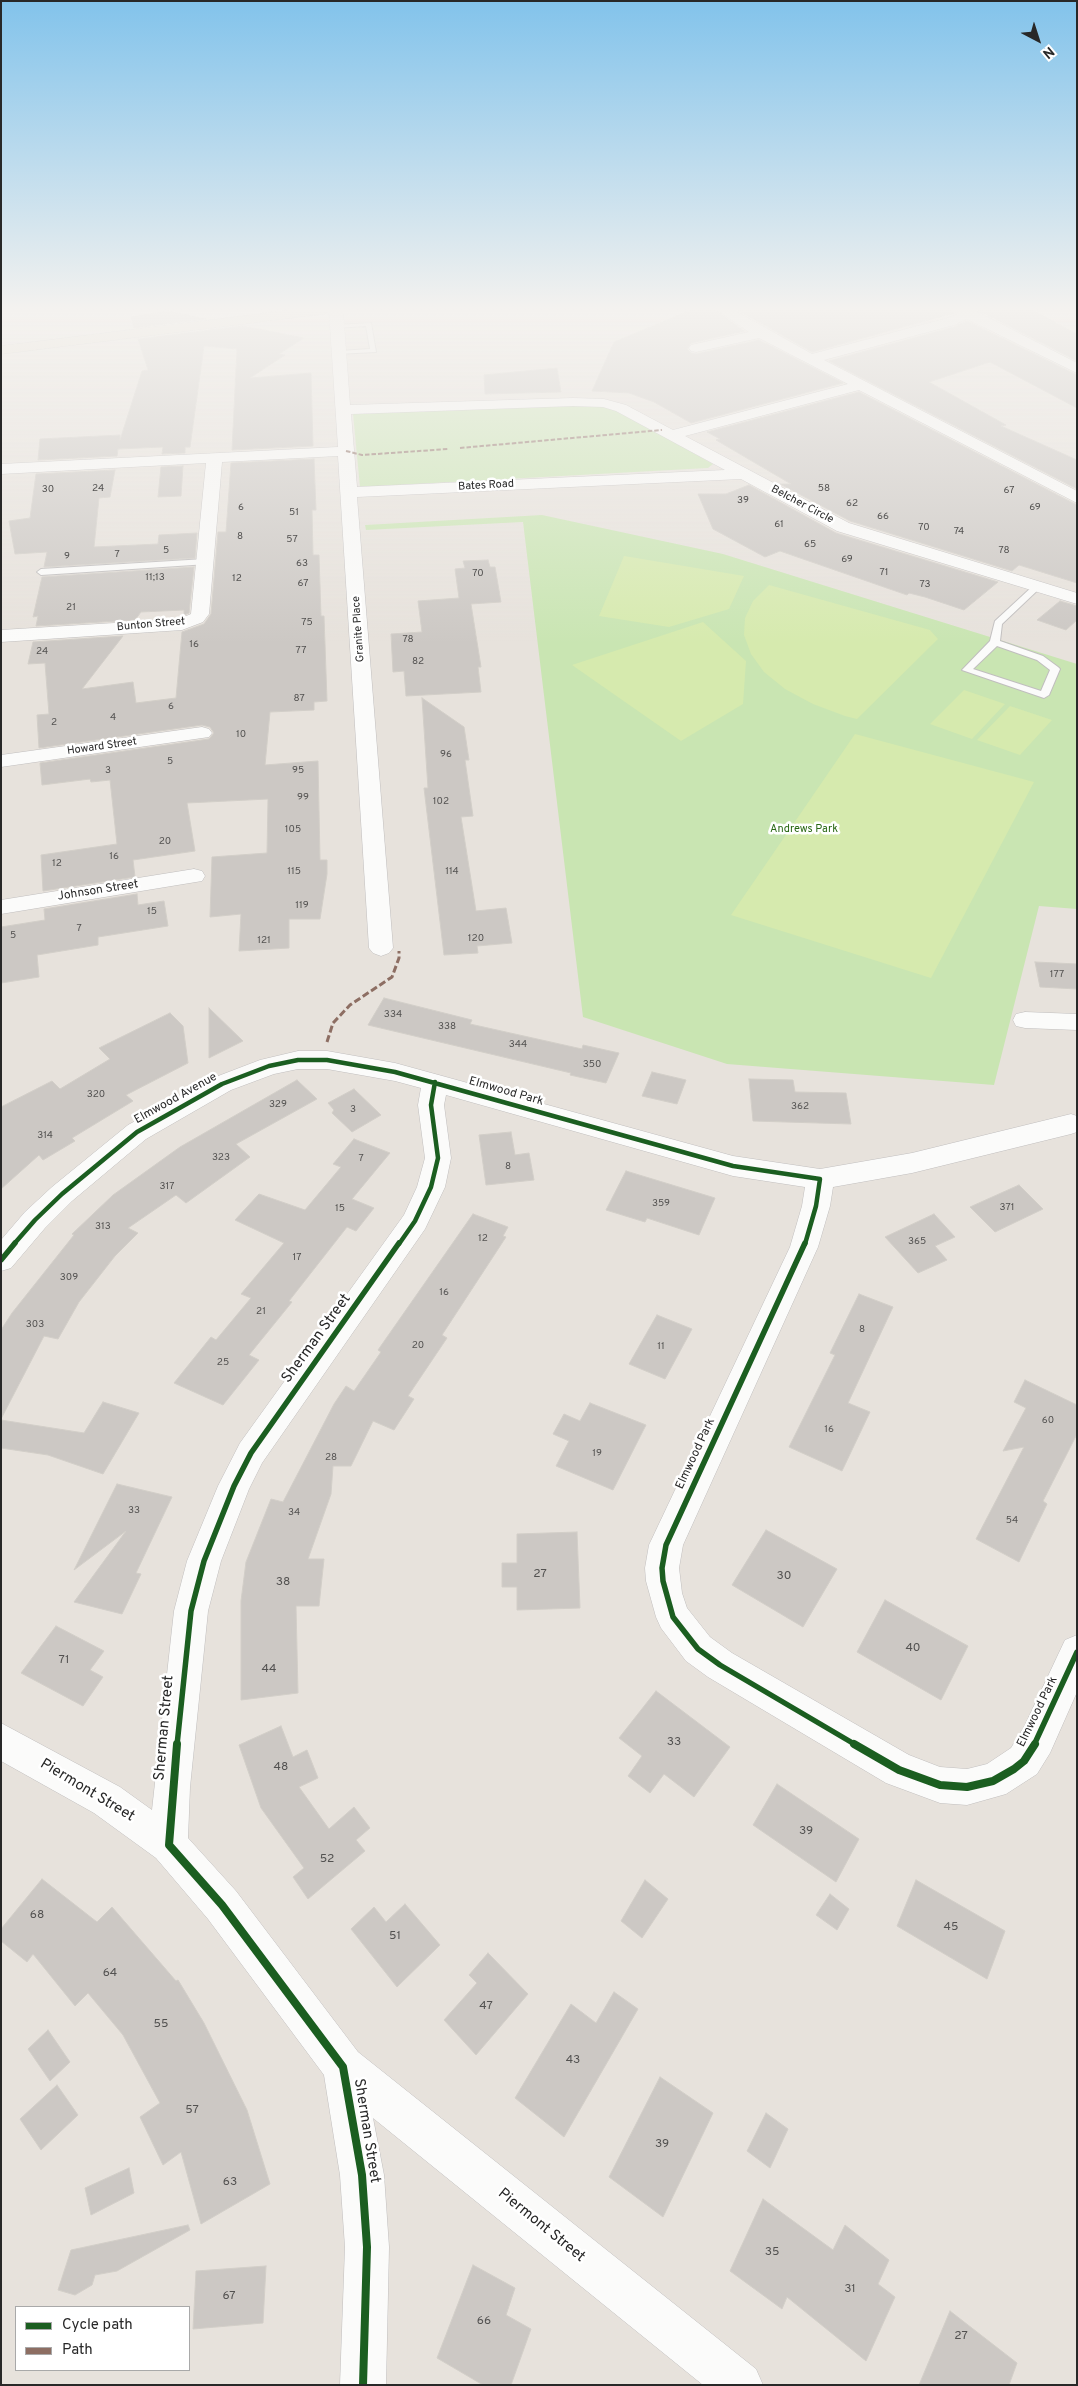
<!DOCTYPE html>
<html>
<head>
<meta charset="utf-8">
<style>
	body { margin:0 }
	#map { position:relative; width:1078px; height:2386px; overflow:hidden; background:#e7e2dc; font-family:Overpass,sans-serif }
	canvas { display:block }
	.frame { position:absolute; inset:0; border:2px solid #282828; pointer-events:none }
	.legend { position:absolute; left:15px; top:2306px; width:175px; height:65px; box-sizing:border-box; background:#fff; border:1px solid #a9a9a9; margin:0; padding:6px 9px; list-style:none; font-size:15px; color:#282828 }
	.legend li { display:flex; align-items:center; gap:10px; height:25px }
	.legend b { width:25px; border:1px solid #a9a9a9 }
	.north { position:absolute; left:1013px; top:15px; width:50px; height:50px; -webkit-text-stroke:4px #fff; paint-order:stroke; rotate:140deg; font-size:14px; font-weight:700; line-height:20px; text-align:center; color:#282828 }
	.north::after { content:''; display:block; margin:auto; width:18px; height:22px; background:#282828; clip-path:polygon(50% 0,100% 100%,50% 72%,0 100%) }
</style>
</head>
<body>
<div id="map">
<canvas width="1078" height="2386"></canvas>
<div class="frame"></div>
<ul class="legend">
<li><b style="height:6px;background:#1b5e20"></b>Cycle path</li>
<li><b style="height:6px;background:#8d6e63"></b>Path</li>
</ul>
<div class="north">N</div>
</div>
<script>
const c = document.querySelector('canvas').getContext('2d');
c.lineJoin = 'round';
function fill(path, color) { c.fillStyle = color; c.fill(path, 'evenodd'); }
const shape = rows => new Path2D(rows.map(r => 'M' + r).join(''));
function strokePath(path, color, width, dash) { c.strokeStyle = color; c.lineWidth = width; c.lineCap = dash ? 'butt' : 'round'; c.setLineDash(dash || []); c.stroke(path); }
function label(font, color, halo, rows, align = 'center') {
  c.font = font + ' Overpass,sans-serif'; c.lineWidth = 5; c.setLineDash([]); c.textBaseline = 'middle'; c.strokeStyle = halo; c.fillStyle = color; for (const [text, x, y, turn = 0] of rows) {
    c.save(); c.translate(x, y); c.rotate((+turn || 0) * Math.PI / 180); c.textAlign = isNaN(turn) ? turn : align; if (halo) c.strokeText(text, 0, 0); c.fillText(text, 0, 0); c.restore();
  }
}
const green = shape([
	[596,404,616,409,713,464,708,468,360,487,353,414],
	[542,515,723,554,1077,664,1077,909,1039,906,994,1085,727,1064,583,1017,523,522,366,530,365,525]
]);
const pitch = shape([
	[624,556,744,576,729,609,669,627,599,616],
	[769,585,930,630,938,639,857,719,845,716,813,704,785,689,764,672,751,654,744,635,745,618,753,601],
	[703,622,746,661,743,704,681,741,572,665],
	[964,690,1005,704,972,739,930,724],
	[1010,706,1052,720,1020,755,977,740],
	[855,734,1034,782,931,978,731,915]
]);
const building = shape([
	[691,310,715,310,744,331,691,343,687,349,691,353,696,354,759,340,843,383,691,423,654,402,629,393,592,391,614,342,691,310],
	[738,310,951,310,954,313,812,352,738,310],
	[978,310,1032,310,1077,334,1077,361,978,310],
	[168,311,206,319,134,328,131,317,168,311],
	[967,321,1077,375,1077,408,990,362,929,382,1006,425,1001,426,1077,460,1077,489,829,361,954,327,967,321],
	[243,326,304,338,279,354,285,355,250,378,311,373,313,446,232,450,237,349,204,346,190,447,185,447,185,453,162,454,163,447,118,449,117,456,38,460,40,439,120,435,120,440,142,371,148,370,138,339,243,326],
	[557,368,561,392,485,394,484,375,557,368],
	[859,392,1077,505,1077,583,1019,565,1012,571,850,521,780,484,791,484,716,440,720,439,707,432,859,392],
	[314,459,316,510,312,510,313,555,319,555,321,616,324,616,327,701,314,702,314,710,270,712,265,765,318,761,320,860,327,860,327,874,320,919,289,919,289,948,239,951,241,914,210,917,212,857,267,853,268,799,187,803,195,851,133,860,135,877,43,891,41,855,117,844,110,780,91,782,90,779,42,785,40,763,209,739,214,733,210,727,202,725,39,748,37,715,49,714,45,663,28,664,33,642,123,636,82,689,133,682,136,703,176,698,182,632,204,624,211,614,218,532,226,532,231,463,314,459],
	[183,466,181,496,158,497,161,467,183,466],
	[115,470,110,497,99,498,94,547,158,544,159,535,197,533,195,558,44,567,47,552,15,554,9,521,30,518,36,474,115,470],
	[749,485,836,533,998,582,964,610,925,597,909,593,907,595,780,551,765,557,713,529,698,494,726,494,749,485],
	[488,560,490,567,495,567,501,602,471,604,481,667,478,667,481,692,406,696,404,671,393,672,391,634,422,632,418,601,459,598,455,569,465,568,463,561,488,560],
	[194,567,189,613,184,615,184,610,141,612,135,620,36,626,38,616,33,617,42,577,194,567],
	[1060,601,1077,606,1077,620,1066,630,1037,620,1060,601],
	[422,698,464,727,469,760,465,760,473,816,461,817,476,911,506,908,512,943,477,946,478,953,444,955,424,788,428,788,422,698],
	[137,894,138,905,164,901,168,926,98,937,98,945,37,955,39,977,1,983,1,927,45,920,44,909,137,894],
	[1035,962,1077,964,1077,989,1040,987,1035,962],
	[384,998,472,1020,470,1024,582,1049,583,1045,619,1053,606,1083,570,1075,571,1073,368,1025,384,998],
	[209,1008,243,1041,209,1058,209,1008],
	[170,1013,183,1026,188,1063,126,1095,133,1101,72,1138,75,1141,43,1160,39,1155,1,1189,1,1107,52,1081,60,1089,110,1059,99,1048,170,1013],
	[652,1072,686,1080,677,1104,642,1096,652,1072],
	[749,1079,793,1080,795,1092,846,1093,851,1124,753,1121,749,1079],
	[297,1080,317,1099,236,1144,250,1157,186,1203,176,1195,128,1228,138,1233,115,1256,79,1302,58,1339,44,1336,1,1419,1,1330,12,1313,74,1235,72,1234,113,1195,180,1147,297,1080],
	[354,1089,381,1115,352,1132,332,1113,334,1110,328,1103,354,1089],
	[511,1132,515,1155,529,1153,534,1180,486,1185,479,1135,511,1132],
	[354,1139,390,1153,352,1199,374,1208,356,1231,347,1227,289,1301,292,1302,249,1355,259,1360,223,1405,174,1383,211,1337,216,1340,251,1298,241,1294,284,1243,235,1220,259,1194,305,1210,341,1167,333,1164,354,1139],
	[626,1171,715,1198,699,1235,647,1218,645,1222,606,1210,626,1171],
	[1019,1185,1043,1209,995,1232,970,1207,1019,1185],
	[473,1214,508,1227,503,1236,506,1237,442,1335,447,1338,408,1396,414,1399,394,1430,373,1421,351,1466,333,1466,331,1494,308,1559,324,1559,319,1606,296,1606,298,1693,241,1700,241,1601,246,1562,271,1499,283,1502,334,1404,346,1386,354,1391,381,1352,378,1350,473,1214],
	[934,1214,955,1237,935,1246,947,1260,918,1273,885,1237,934,1214],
	[859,1294,893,1307,848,1403,870,1412,842,1471,789,1447,835,1355,830,1353,859,1294],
	[657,1315,692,1329,665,1379,629,1364,657,1315],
	[1025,1380,1077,1405,1077,1434,1043,1501,1047,1504,1019,1562,976,1539,1024,1447,1003,1451,1026,1408,1014,1402,1025,1380],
	[103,1402,139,1413,103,1474,48,1455,1,1448,1,1420,84,1433,103,1402],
	[590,1403,646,1425,613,1490,556,1466,569,1441,553,1434,564,1414,580,1421,590,1403],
	[117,1484,172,1497,136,1573,141,1574,122,1614,74,1602,126,1531,74,1570,117,1484],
	[766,1530,837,1569,803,1627,732,1585,766,1530],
	[577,1532,580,1608,517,1610,517,1587,502,1587,502,1563,517,1563,517,1534,577,1532],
	[885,1600,968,1646,941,1700,857,1652,885,1600],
	[56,1626,104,1651,90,1670,103,1677,83,1706,21,1673,56,1626],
	[656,1691,730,1747,694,1797,664,1774,650,1793,628,1776,642,1756,619,1738,656,1691],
	[281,1726,293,1757,307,1750,318,1778,299,1787,329,1829,354,1807,370,1828,356,1840,365,1851,308,1899,293,1877,304,1868,261,1808,239,1745,281,1726],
	[777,1784,859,1839,836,1882,753,1825,777,1784],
	[42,1879,97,1922,112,1907,176,1981,178,1980,204,2023,247,2110,270,2184,201,2224,181,2152,163,2165,140,2117,160,2103,123,2035,88,1993,75,2006,33,1954,27,1962,1,1941,1,1929,42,1879],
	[645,1880,668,1899,642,1938,621,1921,645,1880],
	[916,1880,1005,1931,987,1979,897,1926,916,1880],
	[830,1894,849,1909,837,1930,816,1915,830,1894],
	[405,1904,440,1945,397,1987,351,1929,374,1907,386,1922,405,1904],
	[488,1953,528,1994,476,2055,444,2020,477,1983,469,1975,488,1953],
	[614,1992,638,2009,564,2137,515,2098,571,2004,596,2023,614,1992],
	[48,2030,70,2062,50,2081,28,2049,48,2030],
	[660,2077,713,2113,663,2217,609,2177,660,2077],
	[57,2085,78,2115,41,2150,20,2119,57,2085],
	[766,2113,788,2129,770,2168,747,2151,766,2113],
	[129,2168,134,2193,91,2215,85,2188,129,2168],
	[763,2199,833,2250,845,2225,889,2260,878,2284,895,2297,866,2361,787,2297,782,2309,730,2271,763,2199],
	[188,2225,190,2230,117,2271,95,2275,92,2285,75,2295,58,2290,71,2250,188,2225],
	[473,2265,515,2288,506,2315,531,2329,511,2385,483,2385,437,2358,473,2265],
	[266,2266,263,2323,193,2329,196,2271,266,2266],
	[950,2311,1017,2363,1009,2385,919,2385,950,2311]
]);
const service = shape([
	[371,323,376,352,337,354,335,353,339,351,370,349,366,326,337,328,335,325,371,323],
	[205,559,208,560,208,564,41,575,37,572,41,569,205,559],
	[1034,585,1041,587,1002,624,1000,641,1043,656,1058,667,1060,669,1049,695,1044,698,962,670,990,641,995,621,1034,585],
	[997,646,1037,660,1050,670,1041,691,973,669,997,646]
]);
const minor = shape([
	[329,310,343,310,350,405,573,398,604,399,626,405,673,430,848,384,759,338,696,352,691,351,689,348,691,345,749,332,717,310,734,310,812,354,944,319,955,315,957,314,953,310,974,310,1077,363,1077,373,967,319,954,325,824,360,1077,491,1077,503,859,390,685,436,849,523,1077,593,1077,604,837,531,741,479,357,497,393,948,389,953,381,956,373,953,369,948,338,456,222,462,209,614,203,622,182,630,1,642,1,630,179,619,191,614,206,463,1,474,1,464,338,447,329,310],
	[573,406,603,407,616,411,725,470,357,487,351,414,573,406],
	[202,727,209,729,212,733,209,737,1,767,1,755,202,727],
	[194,869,202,871,205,876,202,881,1,914,1,900,194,869],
	[1025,1012,1077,1014,1077,1030,1025,1028,1016,1026,1013,1020,1016,1014,1025,1012],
	[298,1051,327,1051,395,1063,733,1156,820,1169,912,1153,1071,1114,1077,1116,1077,1132,1071,1134,912,1173,833,1187,830,1206,818,1247,683,1545,679,1568,682,1593,687,1608,710,1637,732,1653,909,1755,940,1767,967,1769,987,1764,1011,1748,1024,1727,1065,1640,1077,1635,1077,1692,1050,1753,1037,1774,1006,1794,967,1805,940,1803,886,1783,708,1677,686,1661,661,1628,656,1617,646,1581,645,1568,649,1545,790,1247,802,1206,805,1187,733,1176,446,1095,444,1105,451,1158,445,1187,425,1229,262,1463,249,1489,221,1561,208,1611,190,1787,188,1838,236,1891,358,2052,756,2369,763,2385,703,2385,373,2118,384,2175,389,2247,386,2385,340,2385,345,2247,340,2175,324,2075,208,1919,156,1858,94,1813,1,1761,1,1723,120,1787,152,1810,174,1611,187,1561,218,1486,240,1443,404,1215,417,1187,425,1158,418,1105,421,1088,395,1081,327,1069,298,1069,274,1074,231,1090,146,1139,72,1201,45,1228,11,1268,1,1271,1,1240,25,1212,52,1187,128,1125,213,1078,260,1060,298,1051]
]);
const primary = shape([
	[290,310,331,310,324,314,1,354,1,346,290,310]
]);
const quietFar1 = shape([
	[460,448,662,430],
	[346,451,362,455,448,449]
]);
const quiet = shape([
	[327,1042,333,1023,350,1005,392,977,399,958,399,951]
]);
const cyclewayFar2 = shape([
	[14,1244,35,1220,62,1194,137,1132,222,1084,269,1066,298,1060,327,1060,395,1072,733,1166,820,1179,816,1206,805,1244],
	[399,1244,415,1221,431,1187,438,1158,431,1105,435,1082]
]);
const cyclewayFar1 = shape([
	[805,1243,666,1545,662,1568,663,1581,673,1617,698,1649,720,1665,856,1745],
	[1,1260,15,1243],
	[177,1745,191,1611,204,1561,234,1486,251,1453,399,1243],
	[1034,1745,1077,1652]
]);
const cycleway = shape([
	[177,1744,169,1845,222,1905,343,2067,362,2175,367,2247,363,2385],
	[854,1744,899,1770,940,1785,967,1787,993,1781,1014,1769,1024,1761,1035,1744]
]);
const numberNames = [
	["24",98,489],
	["58",824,489],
	["30",48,490],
	["67",1009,491],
	["39",743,501],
	["62",852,504],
	["6",241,508],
	["69",1035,508],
	["51",294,513],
	["66",883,517],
	["61",779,525],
	["70",924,528],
	["74",959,532],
	["8",240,537],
	["57",292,540],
	["65",810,545],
	["5",166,551],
	["78",1004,551],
	["7",117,555],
	["9",67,557],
	["69",847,560],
	["63",302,564],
	["71",884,573],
	["70",478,574],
	["11;13",155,578],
	["12",237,579],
	["67",303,584],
	["73",925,585],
	["21",71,608],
	["75",307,623],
	["78",408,640],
	["16",194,645],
	["77",301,651],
	["24",42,652],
	["82",418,662],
	["87",299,699],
	["6",171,707],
	["4",113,718],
	["2",54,723],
	["10",241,735],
	["96",446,755],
	["5",170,762],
	["3",108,771],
	["95",298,771],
	["99",303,798],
	["102",441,802],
	["105",293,830],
	["20",165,842],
	["16",114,857],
	["12",57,864],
	["115",294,872],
	["114",452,872],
	["119",302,906],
	["15",152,912],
	["7",79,929],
	["5",13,936],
	["120",476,939],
	["121",264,941],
	["177",1057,975],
	["334",393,1015],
	["338",447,1027],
	["344",518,1045],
	["350",592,1065],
	["320",96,1095],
	["329",278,1105],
	["362",800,1107],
	["3",353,1110],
	["314",45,1136],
	["323",221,1158],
	["7",361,1159],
	["8",508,1167],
	["317",167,1187],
	["359",661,1204],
	["371",1007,1208],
	["15",340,1209],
	["313",103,1227],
	["12",483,1239],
	["365",917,1242],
	["17",297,1258],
	["309",69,1278],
	["16",444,1293],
	["21",261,1312],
	["303",35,1325],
	["8",862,1330],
	["20",418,1346],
	["11",661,1347],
	["25",223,1363],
	["60",1048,1421],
	["16",829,1430],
	["19",597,1454],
	["28",331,1458],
	["33",134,1511],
	["34",294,1513],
	["54",1012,1521]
];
const farStreetnames = [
	["Bates Road",486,486,-3],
	["Belcher Circle",802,505,28],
	["Bunton Street",151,625,-5],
	["Granite Place",359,629,-94],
	["Howard Street",102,747,-8]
];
const farParknames = [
	["Andrews Park",804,830]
];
const streetNames = [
	["Johnson Street",98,891,-9],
	["Elmwood Park",506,1092,16],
	["Elmwood Avenue",176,1099,-29],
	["Elmwood Park",696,1454,-65],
	["Elmwood Park",1038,1712,-64]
];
const nearNumbernames = [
	["27",540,1575],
	["30",784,1577],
	["38",283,1583],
	["40",913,1649],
	["71",64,1661],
	["44",269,1670],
	["33",674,1743],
	["48",281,1768],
	["39",806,1832],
	["52",327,1860],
	["68",37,1916],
	["45",951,1928],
	["51",395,1937],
	["64",110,1974],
	["47",486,2007],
	["55",161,2025],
	["43",573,2061],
	["57",192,2111],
	["39",662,2145],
	["63",230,2183],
	["35",772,2253],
	["31",850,2290],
	["67",229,2297],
	["66",484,2322],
	["27",961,2337]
];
const nearStreetnames = [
	["Sherman Street",317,1339,-54],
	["Sherman Street",165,1728,-85],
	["Piermont Street",87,1791,31],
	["Sherman Street",366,2131,81],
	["Piermont Street",541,2226,39]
];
fill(green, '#c9e5b2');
fill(pitch, '#d6eaae');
fill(building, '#ccc8c4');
strokePath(building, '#d2cec8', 1);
strokePath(service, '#c0bebe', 2);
strokePath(minor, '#c0bebe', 1);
strokePath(primary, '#bfbdbb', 1);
fill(service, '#fbfbfa');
fill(minor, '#fbfbfa');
fill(primary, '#e7e0d0');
strokePath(quietFar1, '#8d6e63', 2, [4.5, 2]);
strokePath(quiet, '#8d6e63', 3, [7, 3]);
strokePath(cyclewayFar2, '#1b5e20', 4.5);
strokePath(cyclewayFar1, '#1b5e20', 5.5);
strokePath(cycleway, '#1b5e20', 8);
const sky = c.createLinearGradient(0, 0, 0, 644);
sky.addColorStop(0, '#82c3eb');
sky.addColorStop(0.48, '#f4f2ef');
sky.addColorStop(1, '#f4f2ef00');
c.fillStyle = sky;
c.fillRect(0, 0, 1078, 644);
label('10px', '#535251', null, numberNames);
label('11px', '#282828', '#fff', farStreetnames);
label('11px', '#296814', '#fff', farParknames);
label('12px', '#282828', '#fff', streetNames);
label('12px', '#535251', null, nearNumbernames);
label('15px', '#282828', '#fff', nearStreetnames);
</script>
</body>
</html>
